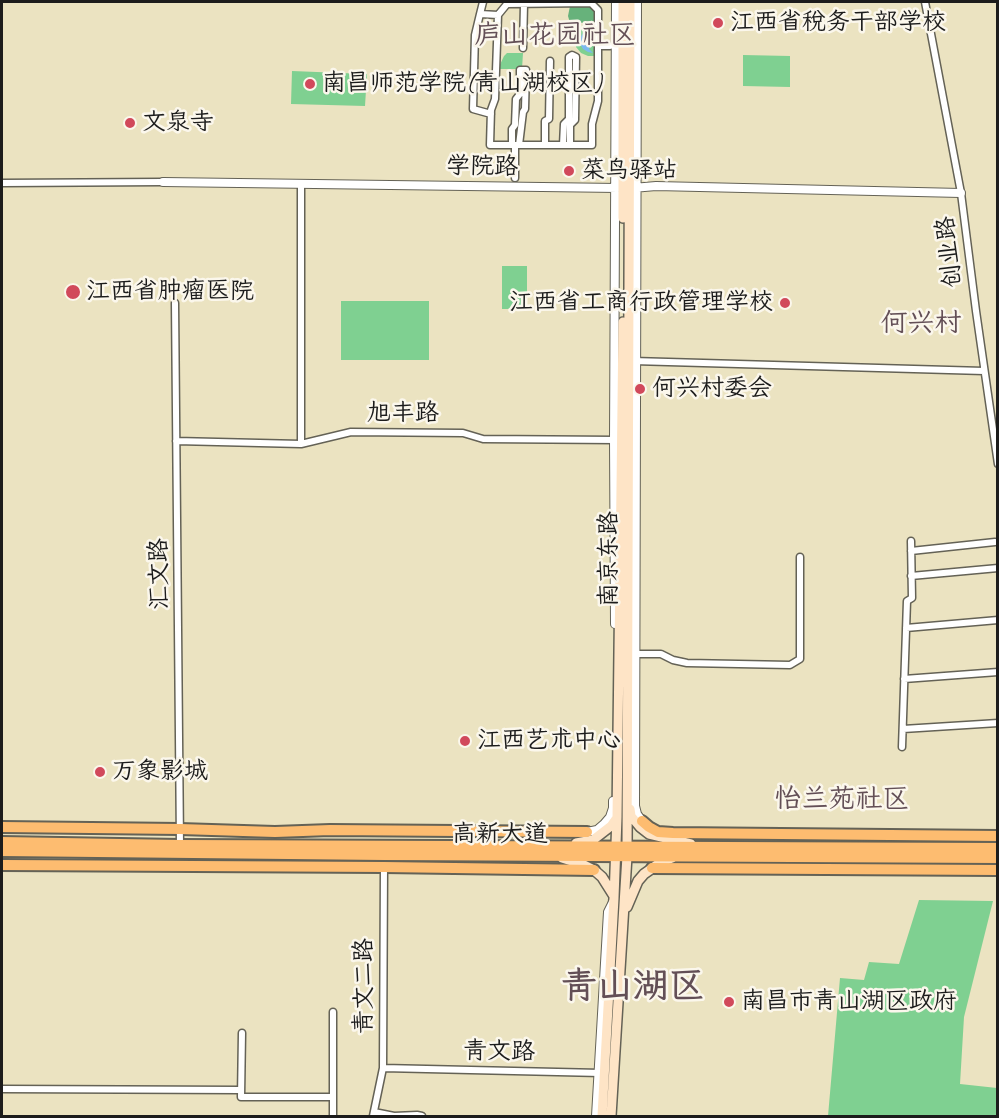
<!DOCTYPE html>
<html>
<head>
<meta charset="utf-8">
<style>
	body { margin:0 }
	#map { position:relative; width:999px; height:1118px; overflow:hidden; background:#ebe3c1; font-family:Caveat,sans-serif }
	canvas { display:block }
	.frame { position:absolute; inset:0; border:3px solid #1c1c1c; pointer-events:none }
</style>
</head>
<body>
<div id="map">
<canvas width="999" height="1118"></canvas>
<div class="frame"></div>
</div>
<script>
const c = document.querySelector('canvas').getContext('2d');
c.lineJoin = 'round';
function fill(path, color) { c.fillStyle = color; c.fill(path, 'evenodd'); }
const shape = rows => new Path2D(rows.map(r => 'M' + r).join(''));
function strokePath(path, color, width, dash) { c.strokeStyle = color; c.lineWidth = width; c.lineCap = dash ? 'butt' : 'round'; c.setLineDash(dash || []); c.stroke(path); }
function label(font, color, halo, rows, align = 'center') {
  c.font = font + ' Caveat,"LXGW WenKai TC",sans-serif'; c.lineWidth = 5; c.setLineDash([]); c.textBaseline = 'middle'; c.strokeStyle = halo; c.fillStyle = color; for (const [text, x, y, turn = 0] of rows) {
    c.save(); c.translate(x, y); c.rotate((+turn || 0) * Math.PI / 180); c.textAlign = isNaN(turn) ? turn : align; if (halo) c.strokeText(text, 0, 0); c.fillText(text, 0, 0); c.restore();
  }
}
const green = shape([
	[589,24,597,24,597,56,588,56,581,53,576,47,576,34,582,26],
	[507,53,523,53,522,69,498,69,504,56],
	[743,55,790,56,790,87,743,86],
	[292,71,367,74,365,106,291,104],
	[502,266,527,266,527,309,502,309],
	[341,301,429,301,429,360,341,360],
	[919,900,993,901,964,1017,960,1084,997,1088,997,1116,828,1116,840,978,864,980,869,962,899,964]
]);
const forest = shape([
	[570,6,591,6,596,11,596,22,581,23,575,31,570,23,568,16]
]);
const water = shape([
	[585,30,587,33,590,32,591,37,593,37,594,43,591,44,589,49,593,53,588,52,583,49,580,44,580,38]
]);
const minor = shape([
	[925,2,961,193,976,311,998,464],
	[480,14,483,2],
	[523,48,524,4],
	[491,114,473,109,475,35,480,14,498,15],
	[512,145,512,129,515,125,516,99,520,94,520,70,526,70,525,109,523,112,519,145],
	[515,145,490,145,491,110,495,99,498,15,507,4,591,3,598,10,598,46],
	[545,145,545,121,549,119,550,61],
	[563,145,564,124,569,119,569,57,572,55,576,57,575,120,570,125,570,145],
	[515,178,515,145,592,145,592,124,598,101,598,46,610,46],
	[2,183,163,182],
	[175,303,180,845],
	[633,361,984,371],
	[176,441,301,444,351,432,463,433,483,439,617,440],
	[301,444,301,184],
	[911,551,995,542],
	[911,576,998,568],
	[906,628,998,620],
	[635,654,661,654,673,660,687,663,790,665,800,659,800,557],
	[904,679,998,672],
	[903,729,998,723],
	[902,747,907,601,912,598,911,541],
	[333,1012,333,1116],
	[242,1033,241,1097,333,1097],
	[383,1068,601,1073],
	[2,1089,241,1090],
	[374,1112,394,1116,417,1115,422,1116],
	[373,1116,383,1068,384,866]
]);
const tertiary = shape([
	[637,2,635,806,637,814,642,821],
	[163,182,618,188],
	[633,188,656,186,961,193],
	[615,624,614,440,616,2],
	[587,832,597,830,604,824,610,817,613,808,613,801],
	[596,1116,608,912,613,902]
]);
const secondary = shape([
	[623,2,623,218],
	[630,809,631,816,640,827,649,834,691,844],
	[576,843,593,840,611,826,616,819],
	[562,858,584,865,594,870,602,877,614,896],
	[627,907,638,881,644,874,661,862,672,858],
	[602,1116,614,898,617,817,623,322],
	[611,1116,627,856,630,2]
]);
const primary = shape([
	[642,821,649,827,658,832,673,833,998,836],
	[2,827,180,829,275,832,330,830,587,832],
	[2,865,384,867,594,870],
	[652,868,998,870]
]);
const trunk = shape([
	[2,842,180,845,998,848],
	[2,851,384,855,998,858]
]);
const markers = [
	[718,23,6,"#d1495b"],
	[310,84,6,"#d1495b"],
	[130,123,6,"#d1495b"],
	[569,171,6,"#d1495b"],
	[73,292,8,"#d1495b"],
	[785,303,6,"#d1495b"],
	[640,389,6,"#d1495b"],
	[465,741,6,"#d1495b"],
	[100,772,6,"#d1495b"],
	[729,1002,6,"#d1495b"]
];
const poiNames = [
	["江西省税务干部学校",730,23],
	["南昌师范学院(青山湖校区)",322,84],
	["文泉寺",142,123],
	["菜鸟驿站",581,171],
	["江西省肿瘤医院",86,292],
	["江西省工商行政管理学校",773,303,"right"],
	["何兴村委会",652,389],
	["江西艺术中心",477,741],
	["万象影城",112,772],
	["南昌市青山湖区政府",741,1002]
];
const streetNames = [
	["学院路",482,167,1],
	["创业路",950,252,-97],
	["旭丰路",403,414],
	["南京东路",610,559,-90],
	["汇文路",160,574,-91],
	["高新大道",500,835],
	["青文二路",365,986,-90],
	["青文路",499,1052,1]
];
const quarterNames = [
	["庐山花园社区",555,36],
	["何兴村",921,324],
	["怡兰苑社区",842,800]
];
const townNames = [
	["青山湖区",633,988]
];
fill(green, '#7fd091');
fill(forest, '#67b27b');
fill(water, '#7bb9ee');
strokePath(minor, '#646256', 9);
strokePath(tertiary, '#646256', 10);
strokePath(secondary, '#646256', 12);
strokePath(primary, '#646256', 14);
strokePath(trunk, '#646256', 14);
strokePath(minor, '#fff', 6);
strokePath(tertiary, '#fff', 8);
strokePath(secondary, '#fee4c6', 9);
strokePath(primary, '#fdbc70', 10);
strokePath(trunk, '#fdbc70', 10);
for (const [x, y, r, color] of markers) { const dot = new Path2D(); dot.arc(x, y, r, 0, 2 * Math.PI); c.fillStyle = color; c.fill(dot); strokePath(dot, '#fbf7ec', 2); }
label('24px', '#1c1c1c', '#fbf7ec', poiNames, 'left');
label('24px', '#1c1c1c', '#fbf7ec', streetNames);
label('27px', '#634f56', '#fbf7ec', quarterNames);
label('bold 36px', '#634f56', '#fbf7ec', townNames);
</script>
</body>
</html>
